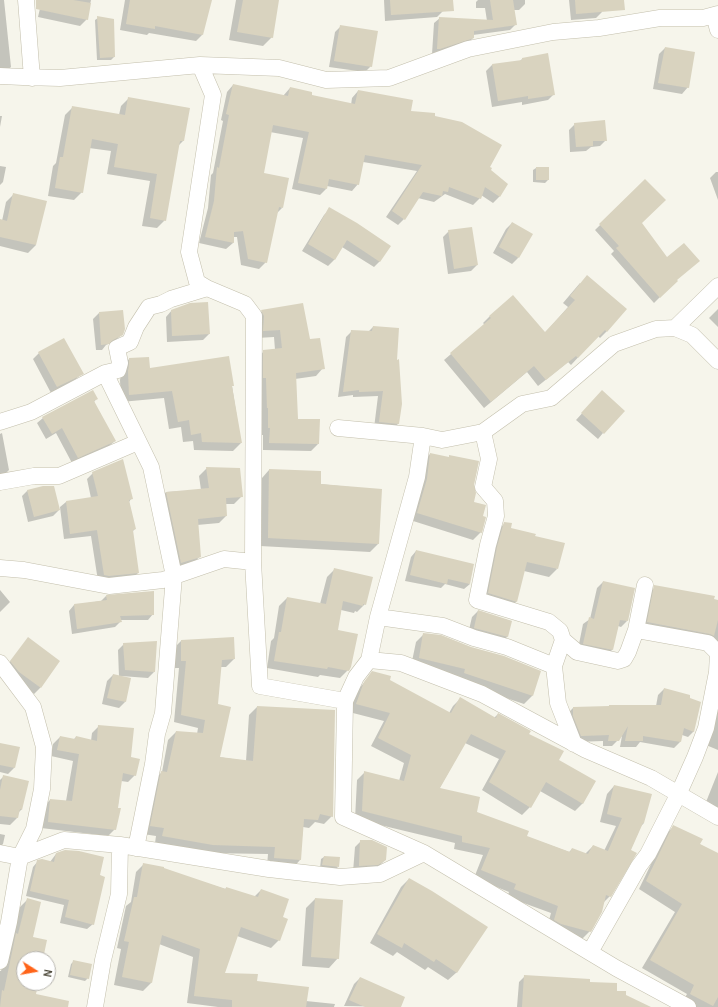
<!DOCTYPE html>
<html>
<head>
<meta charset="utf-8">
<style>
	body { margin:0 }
	#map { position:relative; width:718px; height:1007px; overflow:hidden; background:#f6f5eb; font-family:Karla,sans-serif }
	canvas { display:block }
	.north { position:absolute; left:16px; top:951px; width:40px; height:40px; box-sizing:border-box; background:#fff; border:1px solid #b7b5af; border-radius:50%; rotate:101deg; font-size:11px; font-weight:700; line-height:16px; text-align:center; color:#4b4738 }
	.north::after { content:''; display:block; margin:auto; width:14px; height:18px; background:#ff6419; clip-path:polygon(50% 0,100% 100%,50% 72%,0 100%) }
</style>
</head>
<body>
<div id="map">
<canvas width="718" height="1007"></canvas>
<div class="north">N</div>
</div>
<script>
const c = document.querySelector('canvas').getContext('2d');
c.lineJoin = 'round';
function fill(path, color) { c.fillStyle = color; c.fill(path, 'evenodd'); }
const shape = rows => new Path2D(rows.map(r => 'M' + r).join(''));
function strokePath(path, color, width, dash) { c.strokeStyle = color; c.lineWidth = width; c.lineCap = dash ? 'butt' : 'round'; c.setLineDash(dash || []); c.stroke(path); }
const shadow = shape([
	[0,0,4,0,11,67,2,75,0,75],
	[42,0,91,0,87,19,80,26,38,17],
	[125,0,211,0,202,35,196,41,149,33,147,35,120,30],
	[236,0,278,0,272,37,263,46,229,40],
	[384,0,445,0,443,11,437,17,385,21],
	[478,0,525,0,525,4,519,10,514,10,516,24,510,30,473,35,473,38,467,44,432,54,434,23,440,18,487,21,485,8,476,8,476,2],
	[569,0,601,0,602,12,596,18,571,20],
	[98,18,114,57,111,60,97,60,95,20],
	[341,26,371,66,365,72,329,67,335,32],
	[665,48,688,87,682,94,653,89,659,54],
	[522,59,554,94,548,100,522,105,522,102,492,107,486,71,492,65,520,61],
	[233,85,283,96,290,88,310,96,351,105,352,98,358,91,410,112,434,117,506,185,499,197,493,203,481,195,480,198,473,205,445,194,434,202,418,198,404,219,398,225,386,217,417,171,363,162,358,184,352,191,327,186,326,189,320,195,292,189,303,138,270,132,262,174,282,208,277,213,266,262,259,269,241,265,237,237,233,237,233,243,226,249,199,243,208,208,211,175,213,173,223,121,221,120,227,92],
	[129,98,183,141,178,146,165,220,157,228,142,226,150,181,107,174,111,151,89,148,82,192,74,200,48,196,53,166,56,163,65,115,73,107,119,115,121,106],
	[0,116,2,116,0,127],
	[575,124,606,140,600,146,591,147,586,151,570,152,569,130],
	[0,166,6,167,3,182,0,185],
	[536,168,548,168,548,180,545,183,533,182,533,170],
	[716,172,718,172,718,200,710,178],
	[645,181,641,223,676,281,654,303,611,254,614,251,595,230],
	[14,194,36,245,28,253,0,246,0,220,2,221,6,202],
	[330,209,380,261,374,267,342,247,334,260,328,266,302,251,324,215],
	[512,223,518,258,512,264,493,253,506,229],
	[449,231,477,265,471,271,448,274,443,237],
	[580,283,607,331,600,338,598,336,571,365,568,362,538,386,527,372,484,408,444,360,485,325,483,323,490,316,545,333,568,307,563,303],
	[718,309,718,327,709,318],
	[172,310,209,334,203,340,167,342,166,317],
	[262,311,309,340,323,368,316,376,295,379,297,420,318,444,311,451,263,450,263,435,261,435,257,359,264,351,275,350,274,337,257,338,255,318],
	[99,313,122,334,115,341,106,345,102,350,96,350,93,319],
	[373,327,396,361,398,424,392,429,374,428,378,396,353,397,353,395,338,397,346,337,351,332,368,332],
	[39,353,82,373,76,379,51,393,33,359],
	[129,359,149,369,232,386,241,443,233,451,194,450,193,441,183,442,181,427,169,429,164,398,121,402,120,380,121,374,121,368],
	[596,398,603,433,598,439,576,420],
	[96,399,94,402,115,441,109,446,72,463,56,433,46,439,37,423,43,418],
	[2,433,9,470,3,476,0,477,0,434],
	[430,454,473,485,473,502,481,517,481,532,473,540,410,520,423,462],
	[207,468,242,496,234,504,225,504,226,516,219,523,197,525,200,556,193,564,174,570,159,500,166,492,201,490,199,476],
	[269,470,320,484,381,490,378,544,370,552,260,546,262,478],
	[93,473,131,499,129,502,135,529,132,532,138,573,132,579,98,581,91,536,64,539,60,507,66,502,91,498,87,479],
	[28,490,59,510,53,516,28,522,22,496],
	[505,523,510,529,534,536,557,569,549,577,524,571,516,602,508,610,481,601,497,531],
	[416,551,470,584,464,589,445,584,441,588,405,581,411,557],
	[335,569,365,604,357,612,355,611,354,613,341,610,337,631,348,670,340,678,320,675,318,677,267,668,271,641,274,638,279,606,287,598,320,604,327,577],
	[603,582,627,621,621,627,618,626,612,650,606,656,578,649,583,624,590,619,597,588],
	[655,587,718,601,718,651,641,629,648,594],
	[0,590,10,602,0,612],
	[106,596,153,614,148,620,120,620,120,622,115,627,72,634,69,611,74,605,101,601],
	[478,611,511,621,507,637,501,643,468,634,472,617],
	[424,634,540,672,532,696,524,704,411,666,416,642],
	[28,639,59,661,40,688,34,694,13,678,5,668],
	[181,641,234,659,226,667,220,667,217,705,219,757,246,761,249,715,257,707,332,816,324,824,315,822,309,828,303,827,300,860,293,868,267,866,268,854,205,853,155,843,156,836,143,834,154,780,162,772,168,740,176,732,197,734,198,728,174,722,179,668,174,668,173,649],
	[156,642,154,672,148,678,121,676,125,702,119,708,102,704,107,681,113,675,119,677,118,650,124,644],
	[373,672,449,713,453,706,460,699,494,718,498,714,528,734,557,760,583,803,575,811,540,791,530,807,522,815,482,790,499,759,465,743,439,789,476,812,525,836,569,852,572,849,585,854,593,846,604,851,616,826,600,822,607,794,614,786,644,823,641,826,610,896,603,903,590,931,582,939,547,928,551,913,507,897,509,892,474,878,483,855,454,849,455,843,355,819,357,780,365,772,399,781,404,763,371,746,384,721,349,712,357,691],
	[664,689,694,731,688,737,682,735,680,742,674,748,640,742,636,747,620,747,622,736,612,746,603,746,603,741,575,742,567,714,573,708,608,707,609,706,656,706,658,695],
	[718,711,718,750,706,745,713,716],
	[99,726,130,758,135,775,128,782,121,781,115,829,108,836,41,828,43,807,50,800,66,801,73,761,51,756,53,744,60,737,73,740,76,737,91,741,92,733],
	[0,744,19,748,14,768,8,774,0,772],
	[718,772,718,813,704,807],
	[4,776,22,809,18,813,17,818,10,825,0,824,0,780],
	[673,827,699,844,718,854,718,1007,691,1007,682,1003,687,994,642,968,675,912,639,889,665,835],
	[0,834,5,835,3,844,0,847],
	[361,841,385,860,379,866,353,872,355,847],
	[56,854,99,876,93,924,87,929,60,923,64,905,26,896,33,867,38,861,50,862],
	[324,857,338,867,335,870,320,868,321,859],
	[144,864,163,869,225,889,226,888,254,897,261,890,281,917,279,940,271,948,237,936,224,974,256,982,306,1001,335,1004,334,1007,218,1007,187,1003,193,957,159,944,151,983,143,991,114,985,121,949,117,948,126,906,131,902,136,872],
	[409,879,457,972,448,980,428,967,425,970,397,952,393,956,370,943,401,887],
	[315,899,338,958,329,968,302,966,306,908],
	[27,900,31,938,42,959,24,959,24,983,37,983,34,994,65,1007,0,1007,0,971,1,971,20,907],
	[74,961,88,978,85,981,68,977,71,964],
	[525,976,589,983,616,992,649,1007,517,1007,519,982],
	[360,978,400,1007,344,1006,354,984]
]);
const building = shape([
	[36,0,73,0,91,3,88,20,36,9],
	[130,0,212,0,203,35,155,26,155,29,126,24],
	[243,0,279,0,273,38,237,32],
	[390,0,453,0,454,11,391,15],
	[490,0,513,0,517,25,474,31,474,38,440,49,437,49,439,17,493,20],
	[575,0,624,0,625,10,576,14],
	[97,16,114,19,115,57,100,58],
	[340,25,378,31,372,67,334,61],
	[665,47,695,52,689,88,658,83],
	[548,53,555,95,528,99,528,96,498,101,492,64,522,60,522,58],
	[233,84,288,96,290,87,312,92,312,95,355,104,358,90,413,100,411,111,435,113,435,116,462,122,502,145,490,167,492,168,491,170,508,184,500,197,485,187,481,199,449,187,448,192,443,191,442,196,423,192,405,220,392,211,422,165,365,155,359,185,329,179,327,189,298,183,309,132,273,125,264,173,289,178,283,208,279,207,267,263,248,259,243,231,234,232,234,243,205,237,214,201,217,167,219,168,229,115,226,114],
	[128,97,190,108,184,141,180,141,166,221,150,218,157,174,114,167,118,144,92,139,83,193,55,188,60,157,63,157,72,106,125,115],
	[605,120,607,141,593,141,593,146,576,147,574,123],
	[536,167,549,167,549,180,536,180],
	[645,179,666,200,642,223,667,257,684,243,700,261,677,280,678,281,660,298,616,248,619,246,599,224],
	[13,193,47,201,36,245,0,237,0,219,7,221],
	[329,207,357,223,391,246,380,262,347,240,335,260,308,244],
	[512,222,533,234,519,258,499,247],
	[472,227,478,265,454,269,448,230],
	[587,275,627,309,607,332,605,330,578,358,576,356,546,380,534,366,491,402,450,353,491,318,489,316,513,295,545,332,575,300,570,296],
	[208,302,210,334,172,336,171,310,190,303],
	[303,303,310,339,320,338,325,369,296,373,298,419,320,419,319,444,269,443,270,428,268,428,268,408,267,408,266,378,263,378,263,350,282,348,280,330,263,331,264,316,261,310],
	[123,310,125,329,123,335,113,340,109,344,101,345,99,312],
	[373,326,399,328,397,360,399,359,402,404,399,424,379,422,383,391,359,392,359,390,343,392,351,330,372,331],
	[64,338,84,374,57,387,38,352],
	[229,356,234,386,232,386,242,443,202,442,201,433,191,435,189,420,178,422,172,391,129,395,128,371,129,365,129,358,149,357,150,368],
	[93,390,98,399,94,401,116,441,78,458,62,428,52,434,42,417],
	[602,390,625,411,604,434,581,413],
	[430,453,449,457,449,455,479,461,474,485,476,493,474,502,486,505,483,516,486,517,482,533,417,513,427,479],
	[123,459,133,499,129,500,136,529,133,530,139,573,109,576,104,575,97,530,70,534,66,501,98,496,92,472],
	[206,467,240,468,243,497,226,498,227,516,198,519,201,557,181,563,166,492,209,488],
	[269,469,321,471,321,484,382,489,379,544,268,538],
	[43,486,54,486,60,510,34,517,27,490],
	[504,522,512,523,511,528,536,534,535,536,565,543,558,569,527,562,517,602,488,593,497,547],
	[416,550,474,564,470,584,448,579,447,584,410,575],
	[334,568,373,577,366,605,363,604,363,606,343,601,338,630,358,634,351,667,349,671,328,667,327,669,274,661,279,632,281,632,287,597,326,604],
	[603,581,635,588,628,621,620,620,613,650,583,644,589,617,594,619],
	[654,585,715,596,714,599,718,600,718,620,714,636,710,634,647,622],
	[154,591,154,615,120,616,122,622,77,629,74,604,107,600,106,595],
	[478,610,512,621,508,637,474,628],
	[423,633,441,635,471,647,504,656,541,671,533,696,464,673,465,669,419,658],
	[28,637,60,661,41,688,19,672,10,661],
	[234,637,235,659,222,660,218,704,231,707,220,757,253,761,257,706,335,710,333,817,320,814,318,820,304,819,301,860,274,858,275,847,213,845,162,836,164,828,150,826,161,771,167,772,176,731,203,733,205,720,181,715,186,661,181,661,181,640],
	[157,641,155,672,125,670,123,643],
	[372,671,391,676,390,680,451,713,460,697,496,718,498,713,531,731,529,734,564,751,559,760,596,781,583,804,546,782,531,808,489,782,506,751,471,734,440,788,480,797,477,812,529,831,527,836,570,852,572,848,588,854,593,845,608,851,622,818,607,814,614,785,652,794,644,823,643,823,631,850,637,853,611,897,606,895,602,912,591,932,561,924,554,920,558,906,514,889,516,884,481,870,490,848,462,842,462,836,362,811,364,771,404,781,411,755,378,738,390,713,356,704,364,682],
	[113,674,131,678,126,702,107,698],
	[664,688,690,695,690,698,701,702,694,732,684,728,681,742,643,736,643,741,625,741,628,726,619,741,608,741,609,735,581,736,573,716,573,707,609,706,609,705,661,705],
	[98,725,134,728,131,757,140,759,136,776,123,773,118,808,121,808,116,830,48,822,50,799,72,801,79,754,57,750,60,736,75,739,76,736,97,741],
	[0,743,20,747,15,768,0,765],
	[3,775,29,781,22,810,20,809,18,818,0,816,0,790],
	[673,825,703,839,700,844,718,853,718,997,713,1006,690,994,694,985,650,960,682,904,646,881],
	[360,840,372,840,387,847,386,860,378,865,359,866],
	[65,850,79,851,104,857,100,875,105,877,94,925,65,917,69,900,30,891,37,860,42,859,54,862,56,853],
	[324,856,340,857,339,867,322,865],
	[143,863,164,867,164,868,226,889,226,887,258,897,261,889,289,899,283,917,288,919,280,941,241,927,225,973,258,974,257,981,309,987,306,1007,232,1007,232,1000,194,996,200,949,162,935,152,983,122,977,129,942,124,941,134,897,137,897],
	[409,878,432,891,488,927,457,973,436,959,434,962,404,943,402,948,377,934],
	[27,898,41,902,33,937,47,940,43,959,24,959,24,983,38,983,36,994,69,1001,68,1007,0,1007,2,990,4,991,16,933,18,934],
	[315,898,343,900,339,959,311,957],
	[73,960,92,964,89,979,70,975],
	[524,975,590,979,590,982,617,983,617,991,626,991,626,995,651,1007,522,1007],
	[360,977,405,997,401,1007,365,1007,349,1000]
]);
const minor = shape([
	[26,0,32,78],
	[714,15,718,30],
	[200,65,213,95,189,252,197,282,207,288,245,304,254,316,253,562,260,686,345,701],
	[0,76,23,77,60,78,200,65,279,68,326,80,389,78,468,49,553,32,599,28,660,18,703,18,718,14],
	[675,328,718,286],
	[105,373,151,467,174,576,163,713,157,734,153,764,136,848],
	[0,422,31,412,105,373,118,370,120,363,117,348,130,342,136,327,149,307,161,304,171,299,207,288],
	[338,428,423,436,417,477,378,617,369,660,356,677,345,701,343,817,424,853,616,968,688,1007],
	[483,432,489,459,483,487,495,501,496,516,488,545,477,600,549,622,560,631,563,640,554,666,558,703,574,744],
	[423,436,442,440,483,432,522,404,551,398,614,344,656,329,675,328,692,335,718,361],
	[0,482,34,476,59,476,138,442],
	[0,568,24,570,109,586,163,580,224,559,253,562],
	[378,617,443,626,474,638,507,647,554,666],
	[563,640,577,652,618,661,624,659,628,652,636,630,645,585],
	[369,660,401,663,482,694,586,750,651,778,718,817],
	[0,663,33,707,44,747,42,789,34,829,20,857,9,922,0,961],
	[0,853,20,857,64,840,120,845,269,869,340,877,380,874,424,853],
	[590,952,639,866,648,854,678,795,695,757,706,728,717,672,718,653,708,643,636,630],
	[95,1007,103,960,119,894,120,845]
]);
fill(shadow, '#0003');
fill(building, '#d9d3bf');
strokePath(minor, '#c3bfac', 17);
strokePath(minor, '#fff', 16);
</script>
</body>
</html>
